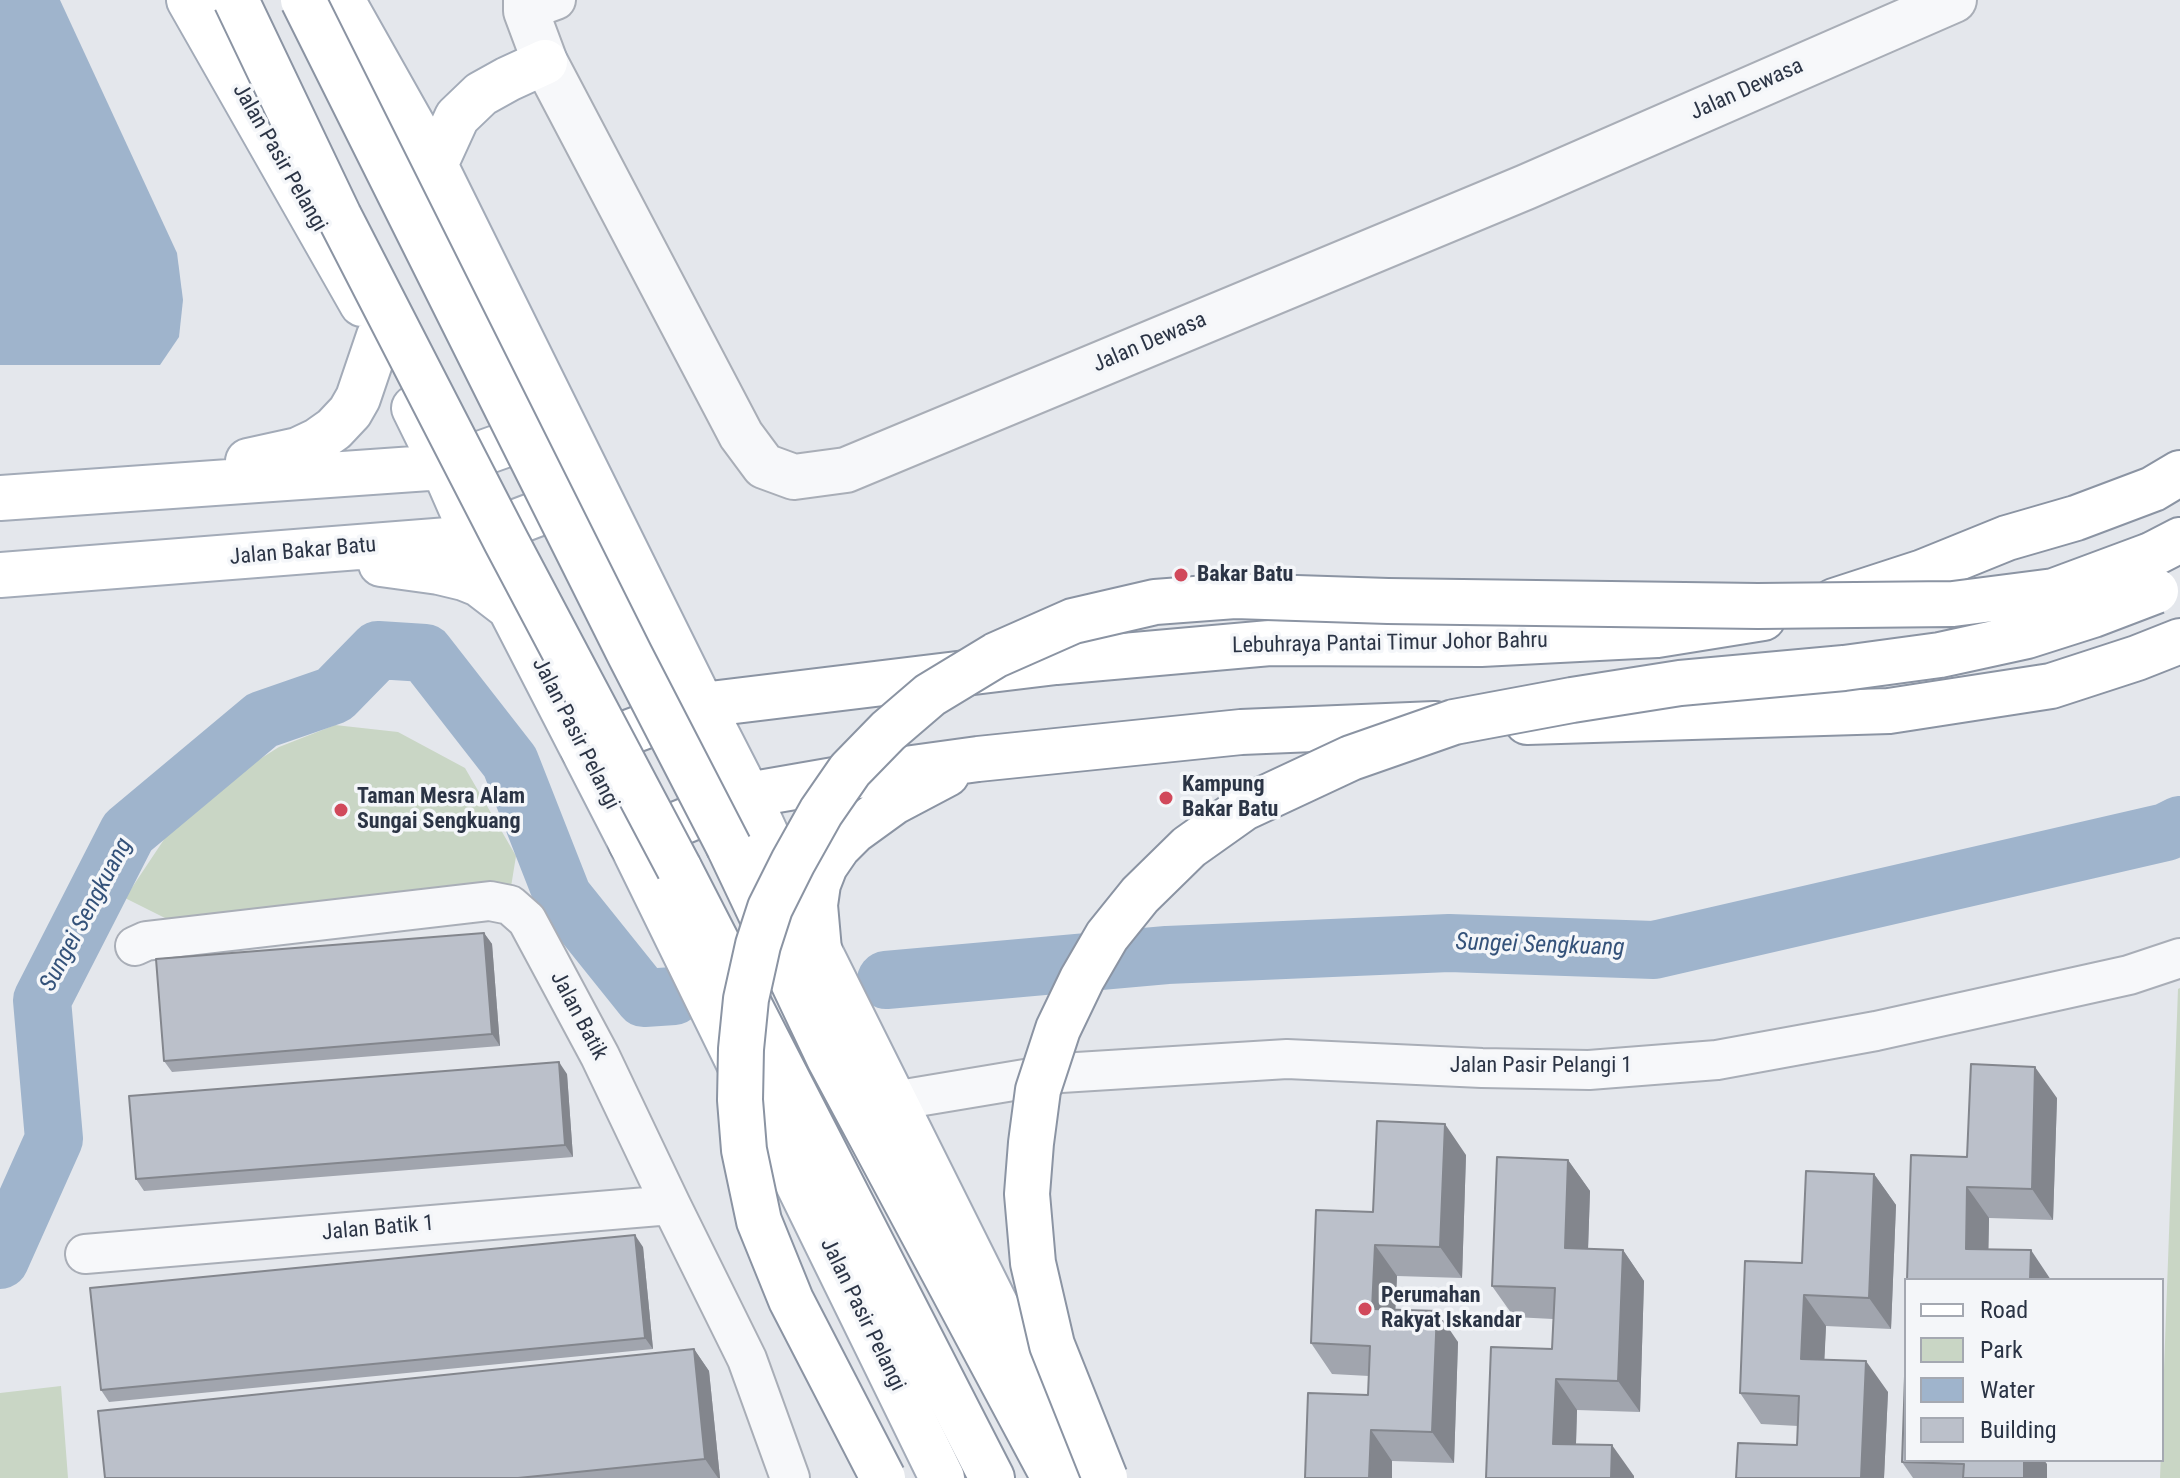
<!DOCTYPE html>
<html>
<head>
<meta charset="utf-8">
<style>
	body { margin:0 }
	#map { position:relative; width:2180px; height:1478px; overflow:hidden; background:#e4e7ec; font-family:"Roboto Condensed",sans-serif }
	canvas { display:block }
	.legend { position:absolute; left:1904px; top:1278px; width:260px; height:184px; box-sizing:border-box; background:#f4f6f9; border:2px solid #a4a8b1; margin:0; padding:10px 14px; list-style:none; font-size:24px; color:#2b3445 }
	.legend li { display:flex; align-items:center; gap:16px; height:40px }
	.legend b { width:40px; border:2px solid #a4a8b1 }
</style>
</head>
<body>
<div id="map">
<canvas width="2180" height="1478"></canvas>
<ul class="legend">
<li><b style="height:10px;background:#fff"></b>Road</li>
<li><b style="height:22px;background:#c9d6c5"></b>Park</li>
<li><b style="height:22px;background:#9fb4cc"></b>Water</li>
<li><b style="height:22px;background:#bbc0ca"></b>Building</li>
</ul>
</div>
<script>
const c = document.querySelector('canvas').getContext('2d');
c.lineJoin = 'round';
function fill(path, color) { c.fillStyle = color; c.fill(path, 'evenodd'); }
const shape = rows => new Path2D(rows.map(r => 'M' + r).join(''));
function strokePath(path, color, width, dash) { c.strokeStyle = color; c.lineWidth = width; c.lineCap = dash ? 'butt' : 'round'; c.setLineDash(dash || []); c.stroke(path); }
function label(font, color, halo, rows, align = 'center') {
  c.font = font + ' "Roboto Condensed",sans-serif'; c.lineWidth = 7; c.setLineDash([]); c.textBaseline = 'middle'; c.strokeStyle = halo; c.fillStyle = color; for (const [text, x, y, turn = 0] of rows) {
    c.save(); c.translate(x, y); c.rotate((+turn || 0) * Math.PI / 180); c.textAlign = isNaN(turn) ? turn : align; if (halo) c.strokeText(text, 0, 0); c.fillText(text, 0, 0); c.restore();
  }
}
const green = shape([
	[335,725,398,732,465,768,516,856,510,893,167,919,125,898,169,832,214,788,279,747],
	[2180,988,2180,1478,2160,1478,2178,989],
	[61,1386,68,1478,0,1478,0,1393]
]);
const water = shape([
	[0,0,60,0,177,253,183,300,179,337,160,365,0,365]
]);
const river = shape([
	[886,980,1167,955,1449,943,1654,950,2166,832,2180,825],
	[0,1260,54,1139,42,1000,128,832,262,720,334,695,378,650,425,653,510,762,563,897,644,998,674,996]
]);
const minor = shape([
	[526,11,556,0],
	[135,946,146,941,490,901,510,905,527,920,600,1056,671,1205,747,1359,790,1478],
	[893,1101,1061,1073,1287,1059,1482,1068,1589,1070,1717,1060,1876,1031,2129,975,2180,958],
	[85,1254,671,1205]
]);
const tertiary = shape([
	[526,0,526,11,545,62,741,435,764,466,794,477,846,470,1526,187,1954,0]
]);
const primary = shape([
	[189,0,362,304],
	[342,0,435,165,702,705,748,795,819,950,1082,1478],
	[435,165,457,117,481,94,508,79,545,62],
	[414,408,443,467,474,538,631,843,942,1478],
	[248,461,298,450,317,441,334,429,350,412,358,398,379,336],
	[0,498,443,467,558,426],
	[381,564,439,572,464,578,479,584,509,607],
	[0,575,474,538,592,493]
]);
const trunk = shape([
	[1834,601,1923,572,2007,538,2076,518,2153,489,2180,473],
	[1527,722,1889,711,2051,686,2137,658,2180,641],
	[584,749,702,705,1056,662,1270,643,1481,644,1657,635,1763,618],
	[631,843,748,795,869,774,978,759,1241,732,1435,724],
	[819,950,815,905,818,884,825,866,838,847,854,831,894,802,947,774]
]);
const motorway = shape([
	[2151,555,2180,540],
	[729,847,829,1058,1054,1478],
	[679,868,992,1478]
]);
const motorwayBridge = shape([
	[236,0,339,216,506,541,679,868],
	[303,0,630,655,729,847],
	[883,1478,791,1300,759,1221,744,1150,740,1100,741,1049,746,999,758,945,770,908,793,862,821,812,850,770,888,731,930,695,996,655,1073,621,1155,602,1235,596,1388,601,1758,606,1953,604,2054,591,2151,555],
	[1105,1478,1052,1345,1033,1263,1027,1194,1031,1143,1038,1090,1058,1029,1082,979,1107,936,1140,895,1189,847,1244,808,1351,758,1454,722,1572,700,1680,683,1844,668,1940,655,2027,636,2093,615,2156,591]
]);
const wall = shape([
	[484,933,492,944,500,1046,172,1072,164,1061],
	[567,1074,573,1157,144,1191,136,1179],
	[2057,1098,2053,1220,1989,1218,1988,1249,1907,1280,1967,1157],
	[1466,1155,1462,1278,1397,1276,1395,1309,1458,1342,1454,1463,1392,1461,1392,1478,1305,1478,1368,1395,1369,1376,1332,1374,1311,1343,1373,1212],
	[1568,1160,1590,1191,1588,1249,1623,1250,1644,1281,1640,1412,1577,1410,1576,1444,1634,1476,1486,1478,1552,1349,1553,1319,1514,1317,1492,1286],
	[1874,1174,1896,1205,1891,1329,1826,1326,1824,1360,1888,1392,1884,1478,1736,1478,1797,1445,1798,1426,1761,1424,1740,1393,1802,1263],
	[643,1247,653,1349,109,1402,101,1390],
	[694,1349,709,1371,720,1478,105,1478],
	[1906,1460,2047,1464,2047,1478,1913,1478,1902,1462]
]);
const shadedWall = shape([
	[484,933,492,944,500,1046,492,1034],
	[559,1062,567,1074,573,1157,565,1145],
	[2035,1067,2057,1098,2053,1220,2032,1189],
	[1445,1124,1466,1155,1462,1278,1440,1247],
	[1568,1160,1590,1191,1587,1279,1565,1248],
	[1874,1174,1896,1205,1891,1329,1869,1298],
	[1967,1187,1989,1218,1988,1280,1966,1249],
	[635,1235,643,1247,653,1349,645,1338],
	[1375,1245,1397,1276,1394,1340,1372,1309],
	[1623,1250,1644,1281,1640,1412,1618,1381],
	[2031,1250,2051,1280,2030,1280],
	[1804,1295,1826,1326,1823,1390,1801,1359],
	[1437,1311,1458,1342,1454,1463,1432,1432],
	[694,1349,709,1371,720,1478,718,1478,705,1459],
	[1866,1361,1888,1392,1884,1478,1861,1478],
	[1556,1379,1577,1410,1575,1475,1553,1444],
	[1371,1430,1392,1461,1392,1478,1369,1478],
	[1612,1445,1634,1476,1634,1478,1611,1478],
	[2024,1460,2044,1460,2047,1464,2047,1478,2024,1478]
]);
const building = shape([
	[484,933,492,1034,164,1061,156,959,484,933],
	[559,1062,565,1145,136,1179,129,1096,559,1062],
	[1971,1064,2035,1067,2032,1189,1967,1187,1966,1249,2031,1250,2030,1280,1907,1280,1911,1155,1967,1157,1971,1064],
	[1377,1121,1445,1124,1440,1247,1375,1245,1372,1309,1437,1311,1432,1432,1371,1430,1369,1478,1305,1478,1308,1393,1368,1395,1370,1346,1311,1343,1316,1210,1373,1212,1377,1121],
	[1497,1157,1568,1160,1565,1248,1623,1250,1618,1381,1556,1379,1553,1444,1612,1445,1611,1478,1486,1478,1491,1347,1552,1349,1555,1288,1492,1286,1497,1157],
	[1806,1171,1874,1174,1869,1298,1804,1295,1801,1359,1866,1361,1861,1478,1736,1478,1738,1443,1797,1445,1799,1396,1740,1393,1745,1261,1802,1263,1806,1171],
	[635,1235,645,1338,101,1390,90,1288,635,1235],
	[1906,1348,1906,1460,2024,1460,2024,1478,1963,1478,1964,1464,1902,1462,1906,1348],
	[694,1349,705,1459,518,1478,105,1478,98,1411,694,1349]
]);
const markers = [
	[1181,575,8,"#d1495b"],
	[1166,798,8,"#d1495b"],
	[341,810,8,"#d1495b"],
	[1365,1309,8,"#d1495b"]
];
const streetNames = [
	["Jalan Dewasa",1747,90,-24],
	["Jalan Pasir Pelangi",279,158,60],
	["Jalan Dewasa",1150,343,-23],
	["Jalan Bakar Batu",303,552,-5],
	["Lebuhraya Pantai Timur Johor Bahru",1390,644,-1],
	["Jalan Pasir Pelangi",575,734,63],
	["Jalan Batik",578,1016,62],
	["Jalan Pasir Pelangi 1",1541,1066],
	["Jalan Batik 1",378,1229,-5],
	["Jalan Pasir Pelangi",862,1315,64]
];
const poiNames = [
	["Bakar Batu",1197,575],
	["Kampung",1182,785],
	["Bakar Batu",1182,810],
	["Taman Mesra Alam",357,797],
	["Sungai Sengkuang",357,822],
	["Perumahan",1381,1296],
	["Rakyat Iskandar",1381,1321]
];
const waterNames = [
	["Sungei Sengkuang",87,915,-62],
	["Sungei Sengkuang",1540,946,2]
];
fill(green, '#c9d6c5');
fill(water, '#9fb4cc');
strokePath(river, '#9fb4cc', 58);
strokePath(minor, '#a9aeb7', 42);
strokePath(tertiary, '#a9aeb7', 48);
strokePath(primary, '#a3abb8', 48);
strokePath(trunk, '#8b94a3', 48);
strokePath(motorway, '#8b94a3', 48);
strokePath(minor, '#f7f8fa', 38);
strokePath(tertiary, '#f7f8fa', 44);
strokePath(primary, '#fff', 44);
strokePath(trunk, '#fff', 44);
strokePath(motorway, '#fff', 44);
strokePath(motorwayBridge, '#8b94a3', 48, []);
strokePath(motorwayBridge, '#fff', 44);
fill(wall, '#a1a5ae');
fill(shadedWall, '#83868d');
fill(building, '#bbc0ca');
strokePath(building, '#83868d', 2);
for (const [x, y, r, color] of markers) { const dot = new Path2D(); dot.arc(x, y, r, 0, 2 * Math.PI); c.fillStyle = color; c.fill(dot); strokePath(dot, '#f4f6f9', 3); }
label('22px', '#2b3445', '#f4f6f9', streetNames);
label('bold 22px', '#2b3445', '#f4f6f9', poiNames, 'left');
label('italic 24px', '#34527a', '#f4f6f9', waterNames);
</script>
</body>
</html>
